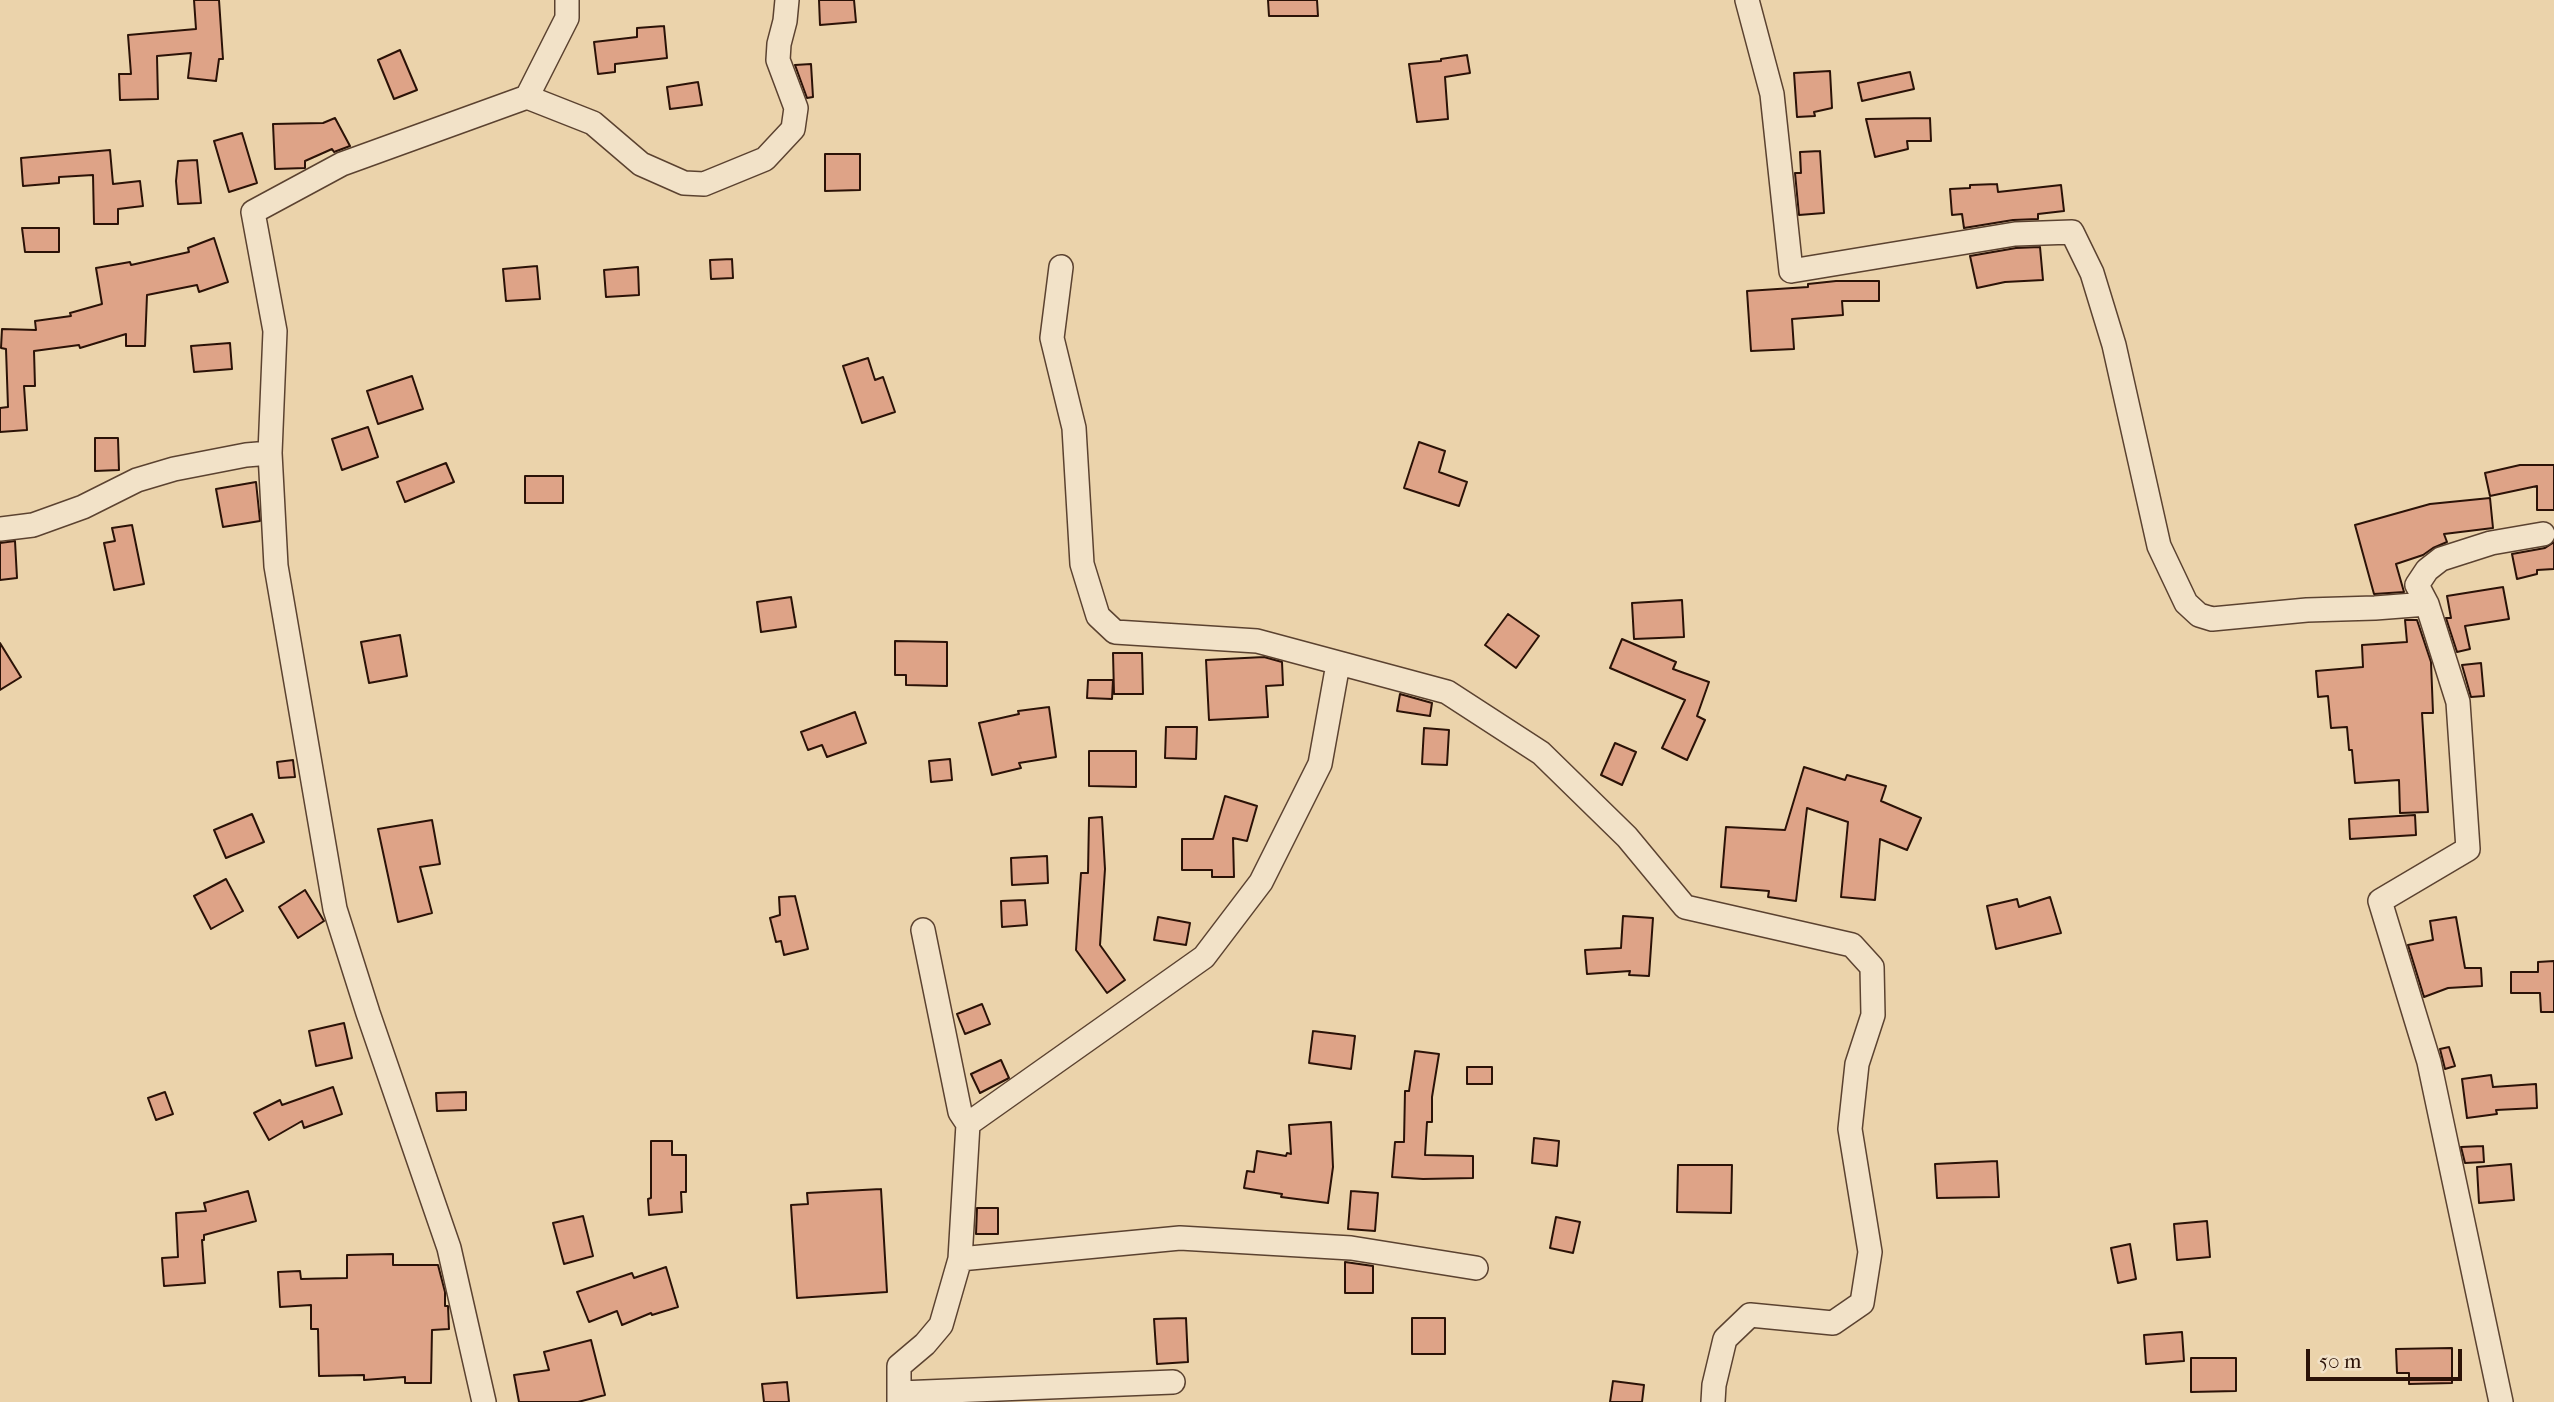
<!DOCTYPE html>
<html>
<head>
<meta charset="utf-8">
<style>
	body { margin:0 }
	#map { position:relative; width:2554px; height:1402px; overflow:hidden; background:#ebd3ab; font-family:"IM FELL French Canon",serif }
	canvas { display:block }
	.scale { position:absolute; left:2306px; top:1349px; width:156px; height:32px; box-sizing:border-box; border:4px solid #2b1207; border-top:0; padding-left:9px; font-size:21px; line-height:24px; white-space:nowrap; color:#2b1207; -webkit-text-stroke:5px #f2e2c8; paint-order:stroke }
</style>
</head>
<body>
<div id="map">
<canvas width="2554" height="1402"></canvas>
<div class="scale">50 m</div>
</div>
<script>
const c = document.querySelector('canvas').getContext('2d');
c.lineJoin = 'round';
function fill(path, color) { c.fillStyle = color; c.fill(path, 'evenodd'); }
const shape = rows => new Path2D(rows.map(r => 'M' + r).join(''));
function strokePath(path, color, width, dash) { c.strokeStyle = color; c.lineWidth = width; c.lineCap = dash ? 'butt' : 'round'; c.setLineDash(dash || []); c.stroke(path); }
const building = shape([
	[194,0,219,0,223,59,219,59,216,81,188,78,191,53,157,56,158,99,120,100,119,74,131,74,128,35,196,29,194,0],
	[819,0,854,0,856,22,820,25,819,0],
	[1268,0,1317,0,1318,16,1269,16,1268,0],
	[664,26,667,58,615,64,615,72,598,74,594,42,637,37,637,28,664,26],
	[400,50,417,90,394,99,378,60,400,50],
	[1467,55,1470,73,1445,77,1448,119,1417,122,1409,64,1441,61,1441,59,1467,55],
	[811,64,813,97,807,98,795,65,811,64],
	[1830,71,1832,108,1814,112,1815,116,1797,117,1794,73,1830,71],
	[1910,72,1914,89,1862,101,1858,83,1910,72],
	[698,82,702,105,670,109,667,87,698,82],
	[335,118,350,146,334,152,332,149,305,161,305,168,275,169,273,124,323,123,335,118],
	[1930,118,1931,141,1907,141,1908,149,1875,157,1866,119,1930,118],
	[242,133,257,183,229,192,214,141,242,133],
	[110,150,113,184,140,181,143,206,118,209,118,224,94,224,93,175,59,177,59,183,23,186,21,158,110,150],
	[1820,151,1824,213,1799,215,1795,173,1801,173,1800,152,1820,151],
	[825,154,860,154,860,190,825,191,825,154],
	[197,160,201,203,178,204,176,181,178,161,197,160],
	[1997,184,1998,192,2061,185,2064,211,2038,214,2038,219,2013,220,1964,228,1962,214,1952,215,1950,189,1970,188,1970,185,1997,184],
	[22,228,59,228,59,252,25,252,22,228],
	[214,238,228,282,199,292,197,285,147,295,145,346,126,346,126,334,80,348,79,345,34,351,35,386,24,386,27,430,0,432,0,408,8,407,6,349,1,348,2,329,36,330,35,321,71,316,70,313,102,304,96,268,130,262,131,265,189,252,188,248,214,238],
	[2040,247,2043,280,2005,282,1977,288,1970,256,2016,248,2040,247],
	[732,259,733,278,711,279,710,260,732,259],
	[537,266,540,299,506,301,503,269,537,266],
	[638,267,639,295,606,297,604,270,638,267],
	[1836,281,1879,281,1879,301,1842,301,1843,315,1792,319,1794,349,1751,351,1747,291,1808,287,1808,284,1836,281],
	[230,343,232,369,194,372,191,346,230,343],
	[868,358,875,380,883,377,895,412,862,423,843,366,868,358],
	[412,376,423,409,378,424,367,391,412,376],
	[368,427,378,457,342,470,332,439,368,427],
	[95,438,118,438,119,470,95,471,95,438],
	[1419,442,1445,451,1439,472,1467,482,1459,506,1404,488,1419,442],
	[446,463,454,482,405,502,397,482,446,463],
	[2520,465,2554,465,2554,510,2537,510,2537,486,2490,496,2485,473,2520,465],
	[525,476,563,476,563,503,525,503,525,476],
	[256,482,260,521,223,527,216,489,256,482],
	[2490,498,2493,528,2444,534,2447,542,2433,548,2423,555,2396,564,2404,592,2374,594,2355,525,2430,504,2490,498],
	[132,525,144,584,114,590,104,543,115,541,112,528,132,525],
	[15,541,17,578,0,580,0,543,15,541],
	[2554,542,2554,569,2537,570,2537,574,2517,579,2512,554,2545,548,2554,542],
	[2503,587,2509,619,2465,626,2470,649,2457,652,2446,618,2451,618,2447,596,2503,587],
	[791,597,796,627,761,632,757,602,791,597],
	[1682,600,1684,637,1634,639,1632,603,1682,600],
	[1508,614,1539,636,1516,668,1485,645,1508,614],
	[2405,620,2417,620,2431,662,2433,713,2422,713,2428,812,2400,813,2399,780,2355,783,2352,750,2349,750,2347,727,2331,728,2328,696,2318,697,2316,671,2363,667,2362,645,2407,642,2405,620],
	[400,635,407,676,369,683,361,642,400,635],
	[1622,639,1676,662,1673,669,1709,682,1697,716,1705,720,1687,760,1662,748,1685,700,1610,668,1622,639],
	[895,641,947,642,947,686,906,685,906,675,895,675,895,641],
	[0,643,21,677,0,690,0,643],
	[1113,653,1142,653,1143,694,1114,694,1113,653],
	[1264,657,1282,662,1283,685,1266,686,1268,717,1209,720,1206,660,1264,657],
	[2481,663,2484,696,2471,697,2462,665,2481,663],
	[1088,680,1113,680,1112,699,1087,698,1088,680],
	[1400,694,1432,703,1430,716,1397,711,1400,694],
	[1049,707,1056,757,1019,763,1021,768,992,775,979,723,1019,714,1018,711,1049,707],
	[855,712,866,743,827,757,822,745,808,750,801,732,855,712],
	[1166,727,1197,727,1196,759,1165,758,1166,727],
	[1424,728,1449,730,1447,765,1422,764,1424,728],
	[1615,743,1636,752,1622,785,1601,775,1615,743],
	[1089,751,1136,751,1136,787,1089,786,1089,751],
	[950,759,952,780,931,782,929,761,950,759],
	[293,760,295,777,279,778,277,762,293,760],
	[1804,767,1845,780,1847,775,1886,786,1881,801,1921,818,1907,850,1880,839,1875,900,1841,897,1848,822,1807,808,1796,901,1768,897,1769,891,1721,887,1726,827,1785,830,1804,767],
	[1225,796,1257,806,1247,841,1233,838,1234,877,1212,877,1212,870,1182,870,1182,839,1213,839,1225,796],
	[252,814,264,842,226,858,214,830,252,814],
	[2415,815,2416,835,2350,839,2349,819,2415,815],
	[1102,817,1105,869,1100,945,1125,980,1107,993,1076,950,1081,873,1088,873,1089,818,1102,817],
	[432,820,440,864,420,867,432,913,398,922,378,829,432,820],
	[1047,856,1048,883,1012,885,1011,858,1047,856],
	[226,879,243,911,211,929,194,896,226,879],
	[305,890,324,921,298,938,279,907,305,890],
	[795,896,808,949,784,955,781,941,776,942,770,918,780,915,779,897,795,896],
	[2050,897,2061,933,1996,949,1987,906,2017,899,2019,907,2050,897],
	[1025,900,1027,925,1002,927,1001,901,1025,900],
	[1623,916,1653,918,1649,976,1629,975,1630,971,1587,974,1585,950,1621,948,1623,916],
	[1158,917,1190,923,1186,945,1154,940,1158,917],
	[2456,917,2465,968,2481,968,2482,986,2448,988,2424,997,2408,945,2433,940,2430,921,2456,917],
	[2554,961,2554,1012,2541,1012,2540,993,2511,993,2511,972,2538,972,2538,962,2554,961],
	[982,1004,990,1024,965,1034,957,1014,982,1004],
	[344,1023,352,1058,316,1066,309,1031,344,1023],
	[1313,1031,1355,1036,1351,1069,1309,1063,1313,1031],
	[2449,1047,2455,1066,2445,1069,2440,1049,2449,1047],
	[1415,1051,1439,1054,1432,1097,1432,1122,1427,1122,1425,1155,1473,1156,1473,1178,1423,1179,1392,1177,1395,1142,1404,1142,1405,1091,1409,1091,1415,1051],
	[1001,1060,1009,1078,980,1093,971,1074,1001,1060],
	[1467,1067,1492,1067,1492,1084,1467,1084,1467,1067],
	[2491,1075,2493,1087,2536,1084,2537,1108,2496,1110,2497,1114,2467,1118,2462,1079,2491,1075],
	[333,1087,342,1114,304,1128,302,1121,269,1140,254,1113,280,1100,282,1105,333,1087],
	[165,1092,173,1114,156,1120,148,1098,165,1092],
	[466,1092,466,1110,437,1111,436,1093,466,1092],
	[1331,1122,1333,1167,1328,1203,1281,1197,1282,1194,1244,1188,1247,1171,1254,1172,1257,1151,1286,1156,1287,1153,1291,1154,1289,1125,1331,1122],
	[1534,1138,1559,1141,1557,1166,1532,1163,1534,1138],
	[651,1141,672,1141,672,1155,686,1155,686,1192,681,1192,682,1212,649,1215,648,1199,651,1198,651,1141],
	[2483,1146,2484,1162,2465,1163,2461,1147,2483,1146],
	[1997,1161,1999,1197,1937,1198,1935,1164,1997,1161],
	[2511,1164,2514,1200,2479,1203,2477,1167,2511,1164],
	[1678,1165,1732,1165,1731,1213,1677,1212,1678,1165],
	[881,1189,887,1292,797,1298,791,1205,808,1204,807,1193,881,1189],
	[248,1191,256,1221,204,1235,204,1240,202,1240,205,1283,164,1286,162,1258,178,1257,176,1213,206,1211,204,1203,248,1191],
	[1351,1191,1378,1193,1375,1231,1348,1229,1351,1191],
	[977,1208,998,1208,998,1234,976,1234,977,1208],
	[583,1216,593,1256,564,1264,553,1223,583,1216],
	[1556,1217,1580,1222,1573,1253,1550,1248,1556,1217],
	[2207,1221,2210,1257,2177,1260,2174,1224,2207,1221],
	[2130,1244,2136,1279,2118,1283,2111,1248,2130,1244],
	[393,1254,393,1265,438,1265,445,1292,445,1306,448,1306,449,1329,432,1330,431,1383,405,1383,405,1377,364,1380,364,1375,319,1376,318,1329,311,1329,311,1305,280,1307,278,1272,300,1271,301,1279,347,1278,347,1255,393,1254],
	[1345,1262,1373,1266,1373,1293,1345,1293,1345,1262],
	[666,1267,678,1307,652,1315,651,1313,622,1325,617,1311,589,1322,577,1292,632,1273,634,1278,666,1267],
	[1186,1318,1188,1362,1157,1364,1154,1319,1186,1318],
	[1412,1318,1445,1318,1445,1354,1412,1354,1412,1318],
	[2182,1332,2184,1361,2146,1364,2144,1335,2182,1332],
	[591,1340,605,1395,578,1402,519,1402,514,1375,549,1370,544,1352,591,1340],
	[2452,1348,2452,1383,2409,1384,2409,1373,2397,1373,2396,1349,2452,1348],
	[2191,1358,2236,1358,2236,1391,2191,1392,2191,1358],
	[1613,1381,1644,1385,1642,1402,1610,1402,1613,1381],
	[787,1382,789,1402,764,1402,762,1384,787,1382]
]);
const minor = shape([
	[1747,0,1772,94,1791,271,2015,234,2072,232,2092,273,2114,345,2159,546,2186,603,2199,615,2212,619,2307,610,2375,608,2427,604],
	[527,97,593,123,641,164,684,183,704,184,765,159,793,129,796,108,778,60,779,44,785,21,787,0],
	[1061,267,1052,338,1074,428,1082,564,1098,616,1115,632,1257,641,1447,692,1541,753,1627,837,1685,907,1852,945,1872,967,1873,1015,1857,1064,1850,1129,1870,1252,1862,1303,1833,1323,1750,1315,1725,1339,1714,1385,1713,1402],
	[0,529,33,525,83,507,137,480,174,469,246,455,270,453],
	[968,1124,1204,957,1261,882,1320,764,1338,664],
	[960,1259,1180,1238,1351,1248,1476,1268],
	[900,1393,1173,1382],
	[484,1402,449,1248,368,1013,335,909,276,566,270,453,275,331,253,212,342,164,527,97,567,18,567,0],
	[899,1402,899,1366,925,1344,941,1325,960,1259,968,1124,960,1112,923,930],
	[2501,1402,2429,1062,2380,901,2468,849,2458,702,2427,604,2417,585,2427,570,2441,559,2491,543,2543,534]
]);
fill(building, '#dea387');
strokePath(building, '#2b1207', 2);
strokePath(minor, '#5b4230', 26);
strokePath(minor, '#f2e2c8', 23);
</script>
</body>
</html>
